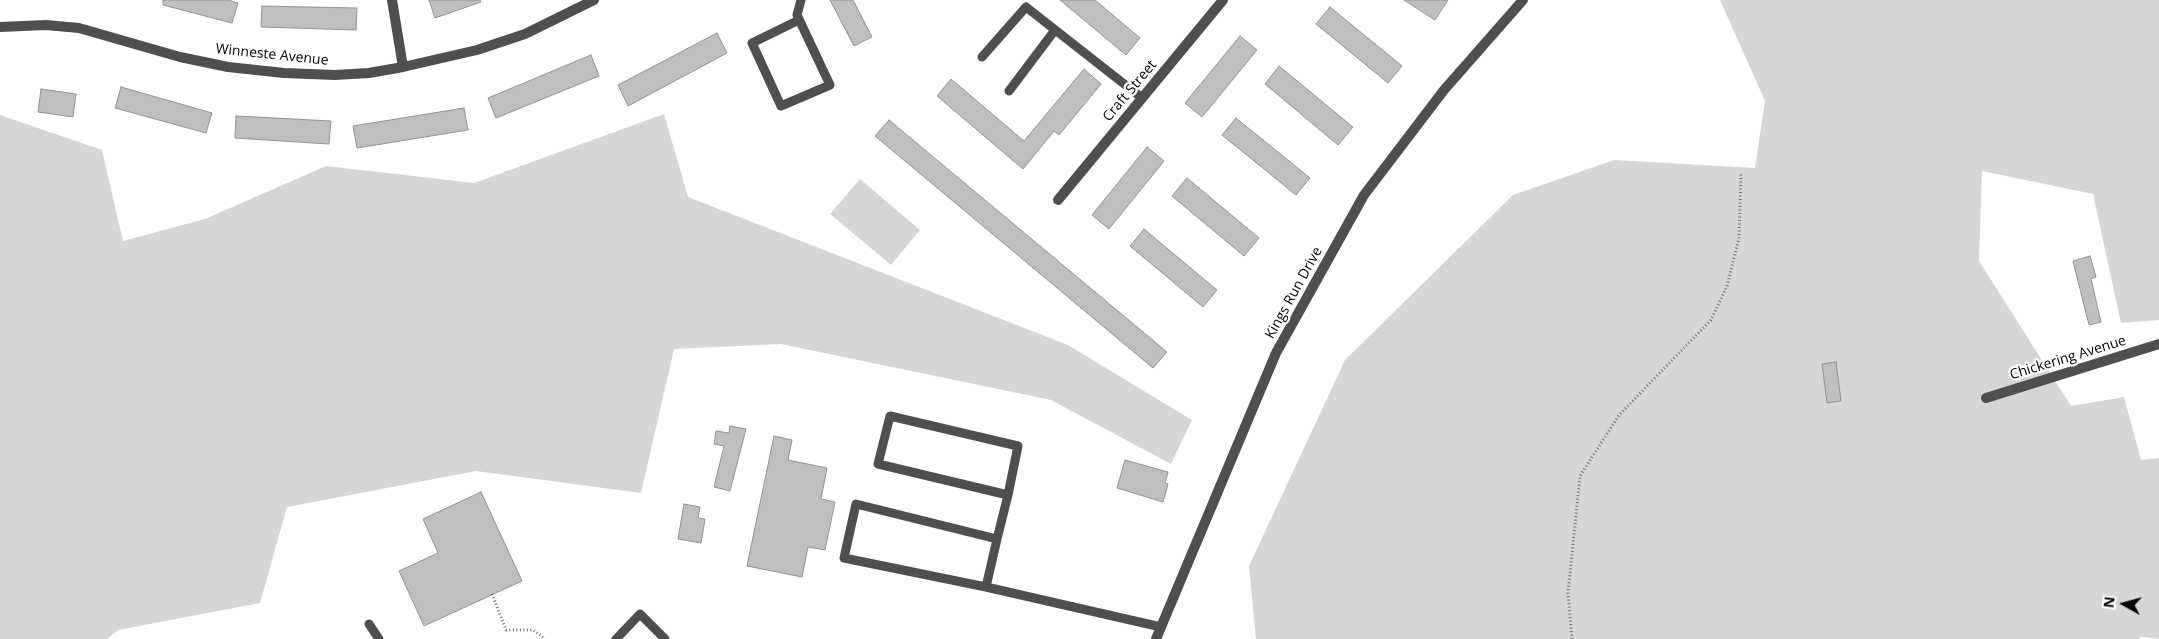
<!DOCTYPE html>
<html>
<head>
<meta charset="utf-8">
<style>
	body { margin:0 }
	#map { position:relative; width:2159px; height:639px; overflow:hidden; background:#fff; font-family:"Open Sans",sans-serif }
	canvas { display:block }
	.north { position:absolute; left:2099px; top:579px; width:50px; height:50px; -webkit-text-stroke:4px #fff; paint-order:stroke; rotate:277deg; font-size:14px; font-weight:700; line-height:20px; text-align:center; color:#000 }
	.north::after { content:''; display:block; margin:auto; width:18px; height:22px; background:#000; clip-path:polygon(50% 0,100% 100%,50% 72%,0 100%) }
</style>
</head>
<body>
<div id="map">
<canvas width="2159" height="639"></canvas>
<div class="north">N</div>
</div>
<script>
const c = document.querySelector('canvas').getContext('2d');
c.lineJoin = 'round';
function fill(path, color) { c.fillStyle = color; c.fill(path, 'evenodd'); }
const shape = rows => new Path2D(rows.map(r => 'M' + r).join(''));
function strokePath(path, color, width, dash) { c.strokeStyle = color; c.lineWidth = width; c.lineCap = dash ? 'butt' : 'round'; c.setLineDash(dash || []); c.stroke(path); }
function label(font, color, halo, rows, align = 'center') {
  c.font = font + ' "Open Sans",sans-serif'; c.lineWidth = 4.5; c.setLineDash([]); c.textBaseline = 'middle'; c.strokeStyle = halo; c.fillStyle = color; for (const [text, x, y, turn = 0] of rows) {
    c.save(); c.translate(x, y); c.rotate((+turn || 0) * Math.PI / 180); c.textAlign = isNaN(turn) ? turn : align; if (halo) c.strokeText(text, 0, 0); c.fillText(text, 0, 0); c.restore();
  }
}
const green = shape([
	[1720,0,2159,0,2159,320,2121,323,2093,194,1982,171,1979,261,2071,406,2124,397,2141,460,2159,458,2159,639,2141,637,2139,639,1256,639,1249,566,1345,360,1513,195,1614,160,1755,168,1765,101],
	[664,114,688,197,1068,345,1192,420,1171,464,1051,400,781,344,674,349,641,493,476,471,287,507,260,603,118,630,107,639,0,639,0,115,102,150,123,241,205,219,326,166,474,183],
	[860,179,920,230,891,265,830,214]
]);
const building = shape([
	[163,0,228,0,238,3,232,23,163,5,163,0],
	[429,0,480,0,481,2,435,18,429,0],
	[830,0,853,0,872,37,854,46,830,0],
	[1060,0,1095,0,1140,38,1126,55,1060,0],
	[1404,0,1448,0,1435,20,1404,0],
	[262,6,357,8,356,30,261,27,262,6],
	[1330,7,1402,66,1388,83,1316,24,1330,7],
	[717,33,727,53,628,106,618,85,717,33],
	[1240,36,1257,50,1202,117,1185,103,1240,36],
	[591,55,599,76,496,118,488,98,591,55],
	[1279,66,1353,127,1338,145,1265,84,1279,66],
	[1084,69,1101,84,1059,135,1054,131,1023,169,937,96,951,79,1024,141,1084,69],
	[121,87,212,113,206,133,115,108,121,87],
	[41,89,76,94,73,117,38,112,41,89],
	[464,108,468,130,357,148,353,126,464,108],
	[236,116,331,121,329,144,235,138,236,116],
	[1236,118,1310,178,1296,195,1222,135,1236,118],
	[889,120,1167,352,1153,368,875,136,889,120],
	[1147,147,1164,161,1109,229,1092,215,1147,147],
	[1187,178,1259,238,1244,256,1172,196,1187,178],
	[1144,229,1217,290,1203,307,1130,246,1144,229],
	[2090,256,2096,277,2091,279,2101,322,2089,325,2073,261,2090,256],
	[1836,362,1841,401,1827,403,1822,364,1836,362],
	[730,426,746,429,730,491,714,487,724,446,714,444,716,431,729,433,730,426],
	[774,436,792,440,788,460,827,468,821,499,835,502,825,550,808,547,802,577,747,566,774,436],
	[1125,460,1168,472,1165,483,1168,484,1163,502,1117,488,1125,460],
	[481,492,522,581,424,626,399,571,438,553,423,519,481,492],
	[684,504,700,507,698,518,705,519,701,543,678,539,684,504]
]);
const path = shape([
	[492,594,506,630,533,630,545,639],
	[1572,639,1568,593,1580,476,1619,415,1711,320,1727,286,1739,238,1741,174]
]);
const service = shape([
	[799,20,752,43,781,106,830,85,797,15,801,0],
	[982,57,1026,7,1142,98],
	[1009,91,1055,30],
	[997,539,1008,495,1018,446,890,416,878,464,1008,495],
	[986,587,997,539,856,504,844,558,986,587,1161,627],
	[369,624,379,639],
	[616,639,640,614,665,639]
]);
const minor = shape([
	[392,0,403,67],
	[0,27,46,25,79,28,180,57,228,67,284,73,335,75,369,73,403,67,477,50,525,34,594,0],
	[1058,200,1223,0],
	[1986,398,2159,344]
]);
const tertiary = shape([
	[1156,639,1276,353,1364,195,1444,90,1523,0]
]);
const streetNames = [
	["Winneste Avenue",272,55,6],
	["Craft Street",1130,91,-50],
	["Kings Run Drive",1294,293,-61],
	["Chickering Avenue",2068,358,-17]
];
fill(green, '#d6d6d6');
fill(building, '#bfbfbf');
strokePath(building, '#939393', 1);
strokePath(path, '#717171', 3, [1, 2.5]);
strokePath(service, '#4f4f4f', 9);
strokePath(minor, '#4f4f4f', 10);
strokePath(tertiary, '#4f4f4f', 10);
label('14px', '#000', '#fff', streetNames);
</script>
</body>
</html>
